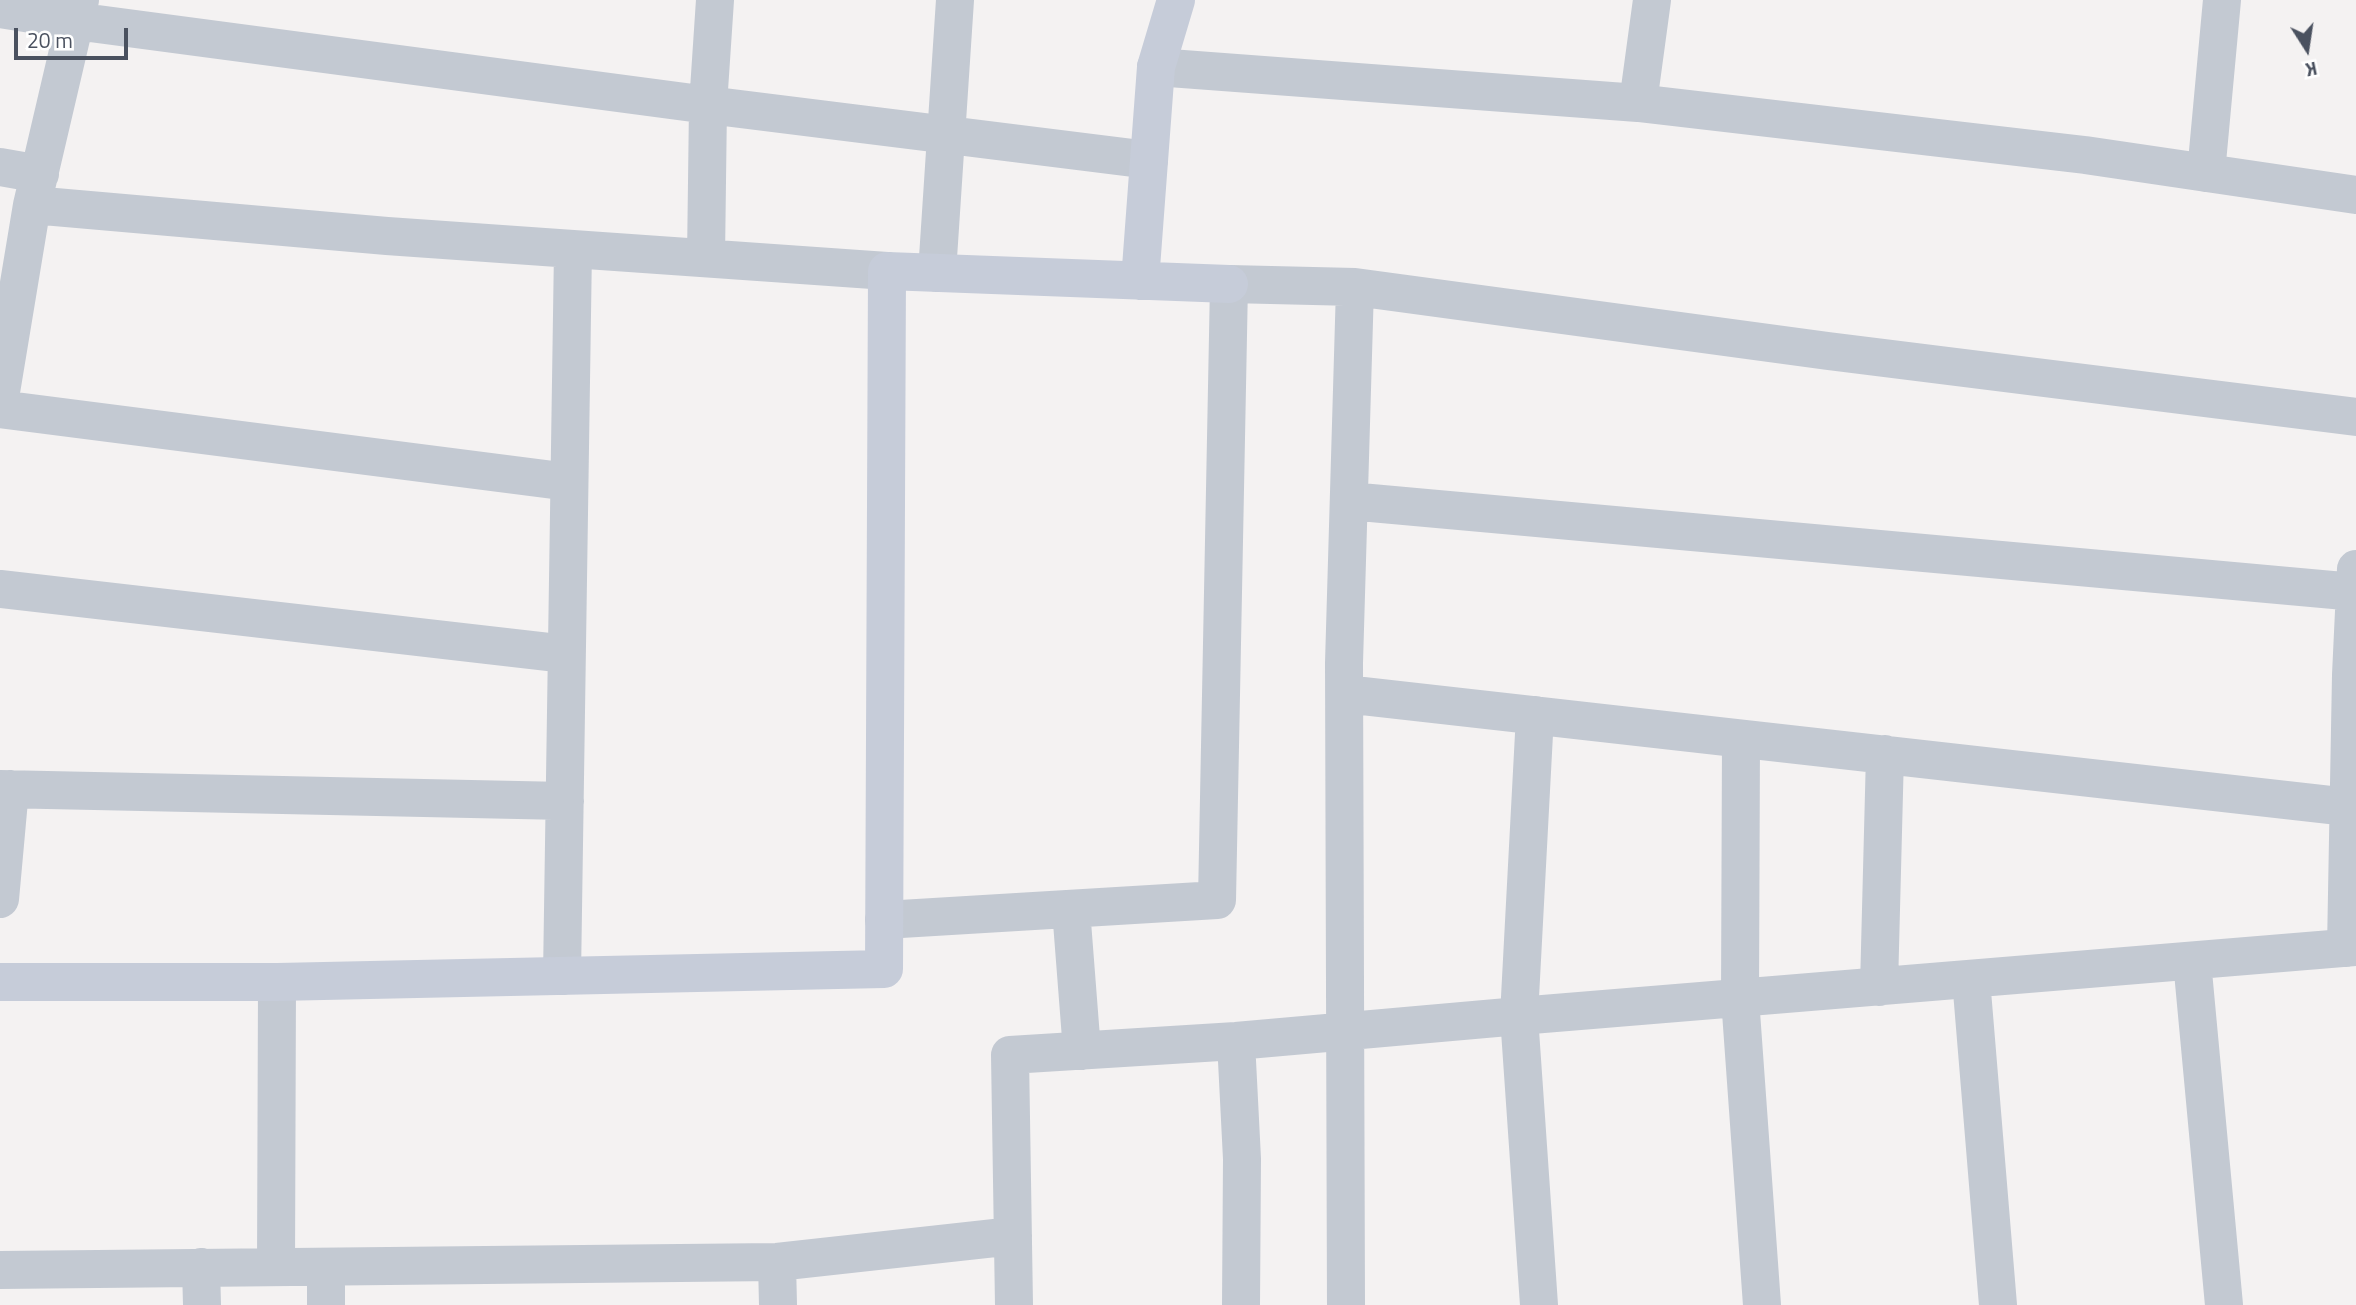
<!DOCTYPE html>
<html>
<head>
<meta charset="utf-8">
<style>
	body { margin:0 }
	#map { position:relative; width:2356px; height:1305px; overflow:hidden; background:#f4f2f2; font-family:"Titillium Web",sans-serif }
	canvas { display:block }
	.north { position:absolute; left:2272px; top:14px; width:70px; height:70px; -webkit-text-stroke:5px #fff; paint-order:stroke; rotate:168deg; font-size:19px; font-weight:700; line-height:28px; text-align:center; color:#4a515f }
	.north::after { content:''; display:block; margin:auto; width:24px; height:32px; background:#4a515f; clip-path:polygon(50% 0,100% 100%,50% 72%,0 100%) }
	.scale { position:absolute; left:14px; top:28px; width:114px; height:32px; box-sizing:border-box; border:4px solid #4a515f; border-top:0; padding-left:9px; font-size:21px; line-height:24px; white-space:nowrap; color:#4a515f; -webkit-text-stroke:5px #fff; paint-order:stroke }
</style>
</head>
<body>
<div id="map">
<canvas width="2356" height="1305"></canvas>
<div class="north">K</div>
<div class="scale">20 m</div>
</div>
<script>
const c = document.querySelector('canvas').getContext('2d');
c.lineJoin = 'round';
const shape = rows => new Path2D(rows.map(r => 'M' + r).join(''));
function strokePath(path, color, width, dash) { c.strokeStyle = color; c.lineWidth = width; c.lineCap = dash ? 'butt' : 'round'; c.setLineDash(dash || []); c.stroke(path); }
const street = shape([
	[0,9,75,21,708,105,1149,160],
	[1156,67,1638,103,2085,155,2356,195],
	[1638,103,1652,0],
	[0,167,40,174],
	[2206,173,2222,0],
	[32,205,387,236,887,271],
	[706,258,708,105,715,0],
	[937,273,955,0],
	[0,398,32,205,80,0],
	[0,409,569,482],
	[1349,501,2356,592],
	[0,589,566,654],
	[1345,694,2348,807],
	[1535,715,1519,1016,1539,1305],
	[1741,739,1740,998,1762,1305],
	[0,789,565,801],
	[0,899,10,789],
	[1071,909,1082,1051],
	[884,920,1217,900,1229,284,1355,287,1828,351,2356,417],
	[2346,948,2351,675,2356,569],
	[2192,961,2224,1305],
	[562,976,573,249],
	[1971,979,1998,1305],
	[1879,987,1885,754],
	[1236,1041,1242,1159,1241,1305],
	[777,1262,778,1305],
	[201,1267,202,1305],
	[276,1267,277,982],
	[326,1267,326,1305],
	[0,1270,777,1262,1013,1236],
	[1014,1305,1010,1055,1236,1041,1519,1016,2356,947],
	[1346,1305,1344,663,1355,287]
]);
const secondary = shape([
	[1140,281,1156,67,1176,0],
	[0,982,277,982,884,969,887,271,1229,284]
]);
strokePath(street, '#c3c9d2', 38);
strokePath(secondary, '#c6ccd9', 38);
</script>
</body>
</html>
